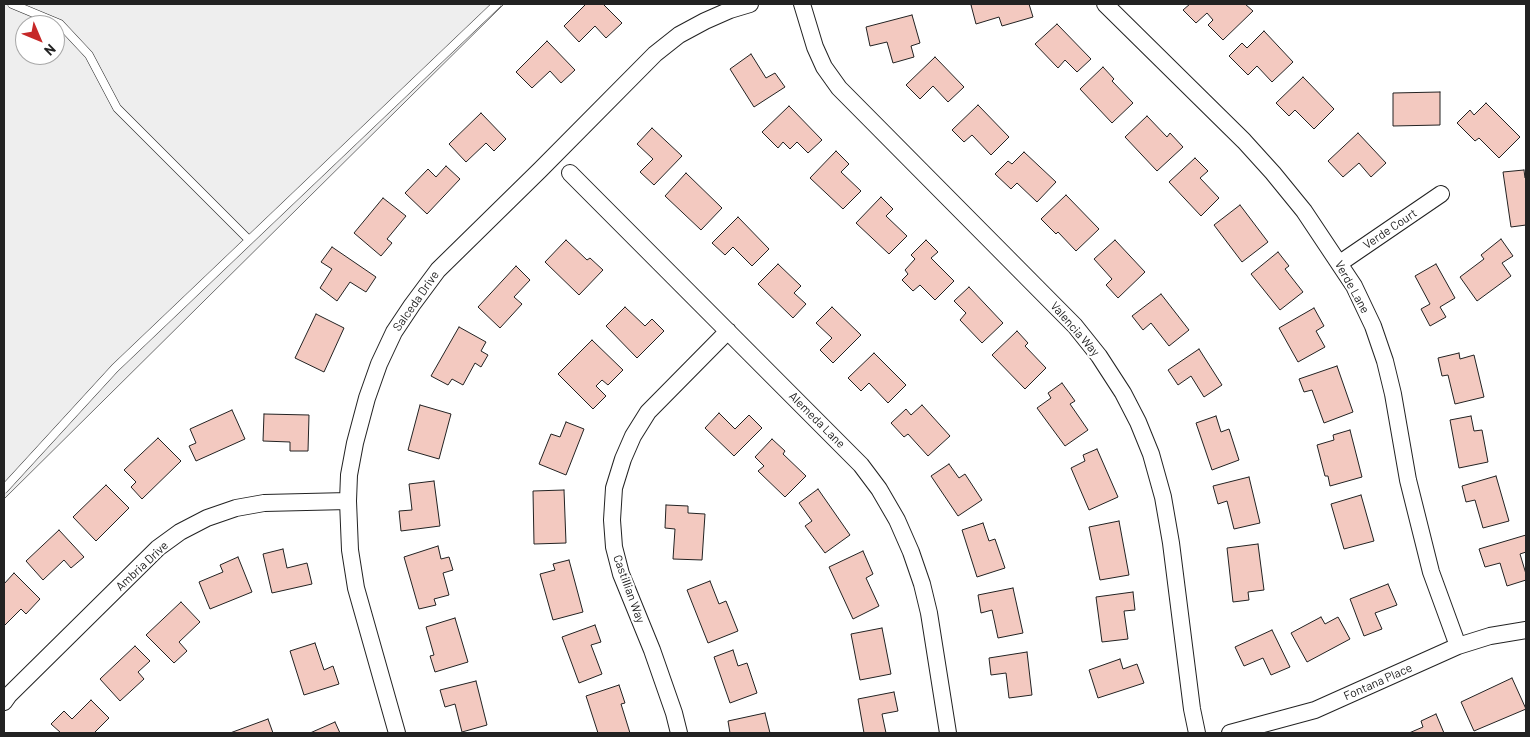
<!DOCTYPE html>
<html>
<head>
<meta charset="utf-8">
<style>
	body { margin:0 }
	#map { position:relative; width:1530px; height:737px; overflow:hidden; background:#fff; font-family:Barlow,sans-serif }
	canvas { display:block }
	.frame { position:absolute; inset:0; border:5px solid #222; pointer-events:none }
	.north { position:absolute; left:15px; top:15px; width:50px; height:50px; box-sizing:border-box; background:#fff; border:1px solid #a7a7a7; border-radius:50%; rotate:135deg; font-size:14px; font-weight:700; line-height:20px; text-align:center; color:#222 }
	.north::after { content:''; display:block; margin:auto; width:18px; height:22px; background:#c62828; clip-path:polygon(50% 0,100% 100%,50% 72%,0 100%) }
</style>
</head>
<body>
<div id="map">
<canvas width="1530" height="737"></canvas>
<div class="frame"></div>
<div class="north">N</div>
</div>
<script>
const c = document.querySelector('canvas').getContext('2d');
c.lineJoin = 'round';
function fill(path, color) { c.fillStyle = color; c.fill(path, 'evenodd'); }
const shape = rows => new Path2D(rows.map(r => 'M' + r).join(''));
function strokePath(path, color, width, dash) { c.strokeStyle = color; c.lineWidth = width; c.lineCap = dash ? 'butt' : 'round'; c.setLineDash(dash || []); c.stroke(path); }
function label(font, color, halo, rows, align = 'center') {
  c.font = font + ' Barlow,sans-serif'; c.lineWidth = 4; c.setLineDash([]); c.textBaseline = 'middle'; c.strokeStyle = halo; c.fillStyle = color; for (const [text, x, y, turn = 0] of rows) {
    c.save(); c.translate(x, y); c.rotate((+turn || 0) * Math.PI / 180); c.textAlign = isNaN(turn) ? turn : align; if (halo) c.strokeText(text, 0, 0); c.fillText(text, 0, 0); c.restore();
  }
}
const green = shape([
	[4,4,504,4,4,499,4,4],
	[25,25,55,25,55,55,25,55,25,25]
]);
const building = shape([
	[586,4,603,4,622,23,606,38,595,26,579,42,564,26,586,4],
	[974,4,1029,4,1033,17,1002,26,999,17,976,24,971,5,974,4],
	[1190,4,1245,4,1253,11,1223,40,1208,25,1213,20,1207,13,1196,23,1183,10,1190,4],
	[912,15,920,43,911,46,914,57,893,63,887,42,870,46,866,27,912,15],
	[1057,24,1091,59,1077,72,1065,60,1058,68,1035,44,1057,24],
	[1264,31,1293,62,1272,82,1257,66,1248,75,1229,56,1242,43,1247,48,1264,31],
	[547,41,575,70,561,83,550,71,532,88,516,72,547,41],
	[751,54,766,78,775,73,785,87,754,107,730,69,751,54],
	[935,57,964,87,948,102,933,86,920,99,906,85,935,57],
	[1103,67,1114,79,1112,81,1133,103,1112,123,1080,89,1103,67],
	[1303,77,1334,109,1314,129,1295,110,1289,116,1276,103,1303,77],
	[1440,92,1440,125,1393,126,1393,93,1440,92],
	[1486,103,1520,137,1499,158,1479,138,1475,141,1457,123,1470,110,1474,115,1486,103],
	[978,105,1009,137,991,155,972,135,964,142,952,130,978,105],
	[789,106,822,140,808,153,797,142,790,149,783,142,778,148,762,132,789,106],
	[481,113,506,139,494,151,486,143,466,162,449,144,481,113],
	[1147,116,1167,137,1170,133,1183,147,1157,171,1125,137,1147,116],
	[652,128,682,156,654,185,640,172,653,159,637,144,652,128],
	[1358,133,1386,163,1371,177,1359,163,1343,177,1328,161,1358,133],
	[836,151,849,164,841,172,861,191,843,209,810,178,836,151],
	[1024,152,1056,182,1037,202,1017,183,1011,189,995,174,1008,161,1012,164,1024,152],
	[1195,158,1208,171,1200,178,1219,198,1201,216,1169,182,1195,158],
	[446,166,460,179,427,214,405,193,428,169,436,177,446,166],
	[1524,170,1525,178,1526,178,1526,225,1511,227,1503,172,1524,170],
	[686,173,722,208,701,230,665,196,686,173],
	[1066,195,1099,229,1076,251,1058,232,1056,234,1041,219,1066,195],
	[881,197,893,209,886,216,907,236,889,254,856,223,881,197],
	[383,198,406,216,387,239,392,243,381,256,354,233,383,198],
	[1240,205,1268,242,1242,262,1214,225,1240,205],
	[738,217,769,249,752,266,733,247,725,255,712,243,738,217],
	[1501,239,1513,256,1502,263,1511,276,1477,301,1460,277,1484,259,1481,255,1501,239],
	[566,240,587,260,590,258,603,270,579,295,545,262,566,240],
	[926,240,938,252,931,258,954,281,935,300,920,285,913,291,902,280,908,274,905,270,915,259,911,255,926,240],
	[1115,240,1145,272,1118,298,1106,285,1112,279,1094,259,1115,240],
	[332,247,376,277,366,292,350,282,337,301,320,288,332,269,321,262,332,247],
	[1278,252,1289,266,1285,269,1303,292,1280,310,1251,274,1278,252],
	[778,264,801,286,794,293,806,304,793,318,758,284,778,264],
	[1436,264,1455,298,1440,307,1446,317,1430,326,1421,309,1430,304,1415,276,1436,264],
	[516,266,530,280,514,297,522,304,500,328,478,307,516,266],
	[969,287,1003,323,982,343,960,320,966,313,954,301,969,287],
	[1161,294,1189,330,1169,346,1151,323,1143,330,1132,316,1161,294],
	[625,307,645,326,652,319,664,331,637,358,606,326,625,307],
	[832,307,861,335,833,363,820,350,832,338,816,323,832,307],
	[1314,308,1324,326,1316,331,1325,347,1298,362,1279,328,1314,308],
	[316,314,344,328,324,372,295,358,316,314],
	[459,327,486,342,481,351,488,355,481,367,475,363,463,385,452,379,448,385,431,376,459,327],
	[1017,331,1028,343,1025,346,1046,368,1025,389,992,355,1017,331],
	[592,340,623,370,608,385,602,380,596,386,606,396,593,409,558,374,592,340],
	[1199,349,1222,385,1204,397,1191,376,1178,385,1168,370,1199,349],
	[874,353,906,385,888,403,869,383,861,391,848,378,874,353],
	[1459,353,1460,359,1474,355,1484,397,1455,404,1448,375,1442,376,1438,358,1459,353],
	[1337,366,1353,412,1324,423,1312,390,1304,392,1299,379,1337,366],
	[1062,383,1075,401,1070,404,1088,430,1065,446,1037,408,1051,398,1048,393,1062,383],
	[420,405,451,414,439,459,408,450,420,405],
	[922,405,950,436,928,456,908,434,904,437,891,423,906,409,911,415,922,405],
	[232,410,245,439,196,461,189,446,196,443,190,429,232,410],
	[719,413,735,429,749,415,762,428,734,456,705,428,719,413],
	[264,414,309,415,308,451,290,451,290,442,263,441,264,414],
	[1216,416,1221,432,1229,429,1239,460,1212,470,1196,423,1216,416],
	[1471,416,1474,431,1482,430,1488,462,1459,468,1450,420,1471,416],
	[566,422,584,429,566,475,539,464,551,434,560,437,566,422],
	[1350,430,1362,477,1330,486,1328,476,1325,476,1317,445,1334,440,1333,435,1350,430],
	[158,438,181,461,142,499,131,487,136,482,124,470,158,438],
	[772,439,785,451,783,454,806,476,785,497,758,471,764,466,755,457,772,439],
	[1097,449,1118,497,1089,510,1071,468,1085,461,1083,455,1097,449],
	[949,464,959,478,965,474,982,500,958,516,931,476,949,464],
	[1496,476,1509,521,1483,528,1475,500,1466,502,1462,486,1496,476],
	[1249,477,1260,523,1234,529,1227,501,1218,504,1213,486,1249,477],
	[434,481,440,526,401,531,399,511,412,510,409,484,434,481],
	[106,485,129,508,96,541,73,517,106,485],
	[818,489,850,535,825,553,805,526,812,521,799,503,818,489],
	[564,490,566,543,534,544,533,491,564,490],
	[1361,495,1374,541,1344,549,1331,504,1361,495],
	[666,505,688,506,688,513,705,514,702,560,673,559,675,529,665,528,666,505],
	[1119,521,1129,575,1100,580,1089,527,1119,521],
	[983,523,989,541,995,539,1005,568,977,577,962,530,983,523],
	[59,530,84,557,71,568,64,560,43,580,26,561,59,530],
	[1526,535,1526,552,1520,554,1526,574,1526,580,1507,586,1500,563,1485,567,1479,549,1526,535],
	[1258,544,1264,590,1248,592,1249,600,1233,602,1227,548,1258,544],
	[438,546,441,559,449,557,453,570,443,573,449,595,434,599,436,605,419,609,404,557,438,546],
	[283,549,287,568,307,563,312,584,272,593,263,554,283,549],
	[863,551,873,574,866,578,879,606,853,619,829,567,863,551],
	[238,557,252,592,210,609,199,582,223,572,220,565,238,557],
	[569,560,583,612,553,620,540,574,555,570,553,564,569,560],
	[14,573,40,599,26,614,21,609,4,626,4,584,14,573],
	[710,581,719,604,726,601,738,631,708,643,687,590,710,581],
	[1388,584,1397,605,1375,613,1382,629,1364,636,1350,599,1388,584],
	[1013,588,1023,633,998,638,992,610,981,613,978,595,1013,588],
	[1133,592,1135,610,1124,611,1128,639,1102,642,1096,597,1133,592],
	[181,602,200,622,179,642,187,651,174,663,146,635,181,602],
	[1321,617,1325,624,1338,617,1350,639,1307,662,1291,633,1321,617],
	[455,618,468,662,435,672,430,656,434,655,426,627,455,618],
	[595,625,601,642,591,645,602,674,579,683,562,637,595,625],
	[882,628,891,674,860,680,851,634,882,628],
	[1272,630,1290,667,1271,675,1263,658,1244,666,1235,647,1272,630],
	[315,643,324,670,333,666,339,684,304,695,290,651,315,643],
	[135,646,150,661,138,672,144,679,120,701,100,679,135,646],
	[733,650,738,666,747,663,757,693,730,703,714,657,733,650],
	[1027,652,1032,695,1009,698,1006,673,991,675,989,658,1027,652],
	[1120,659,1123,669,1137,664,1144,683,1098,698,1089,670,1120,659],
	[1512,678,1526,709,1474,731,1461,702,1512,678],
	[476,681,487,725,462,732,455,704,445,707,440,690,476,681],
	[619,685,625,703,621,704,630,733,598,733,586,696,619,685],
	[894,692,898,711,882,714,886,733,864,733,858,699,894,692],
	[91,700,109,718,94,733,61,733,51,724,64,711,72,719,91,700],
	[765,713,770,733,730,733,728,721,765,713],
	[1436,714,1444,733,1409,733,1423,727,1421,721,1436,714],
	[268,719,273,733,230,733,268,719],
	[335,722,340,733,310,733,335,722]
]);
const lane = shape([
	[12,4,60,24,89,55,117,108,249,240],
	[4,489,115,368,497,4]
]);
const street = shape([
	[802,4,815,47,824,67,839,88,1075,326,1099,356,1123,393,1138,422,1151,454,1163,497,1171,543,1192,709,1197,733],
	[1105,4,1244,141,1273,173,1304,211,1354,286,1373,326,1385,361,1393,394,1408,480,1431,572,1458,646],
	[570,173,861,465,879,489,897,520,911,552,922,584,929,613,948,733],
	[1340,263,1441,194],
	[4,702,9,695,158,548,180,532,207,518,236,508,264,503,348,501],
	[397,733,356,588,350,550,348,501,349,475,355,443,367,398,379,364,394,332,412,305,438,270,540,170,655,54,679,35,705,21,730,10,750,4],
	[679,733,674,713,652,650,621,574,614,547,612,520,614,488,623,459,633,436,648,412,728,331],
	[1230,733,1315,710,1458,646,1490,636,1526,630]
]);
const streetNames = [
	["Verde Court",1390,229,-34],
	["Verde Lane",1352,287,61],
	["Salceda Drive",416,301,-55],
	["Valencia Way",1075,329,49],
	["Alemeda Lane",817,420,45],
	["Ambria Drive",142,566,-43],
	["Castillian Way",629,589,70],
	["Fontana Place",1378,682,-24]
];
fill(green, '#eee');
strokePath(green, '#6f6f6f', 1);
fill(building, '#f3c9c0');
strokePath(building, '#222', 1);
strokePath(lane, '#222', 9);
strokePath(street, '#222', 18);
strokePath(lane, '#fff', 8);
strokePath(street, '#fff', 16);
label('12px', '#222', '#fff', streetNames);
</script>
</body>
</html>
